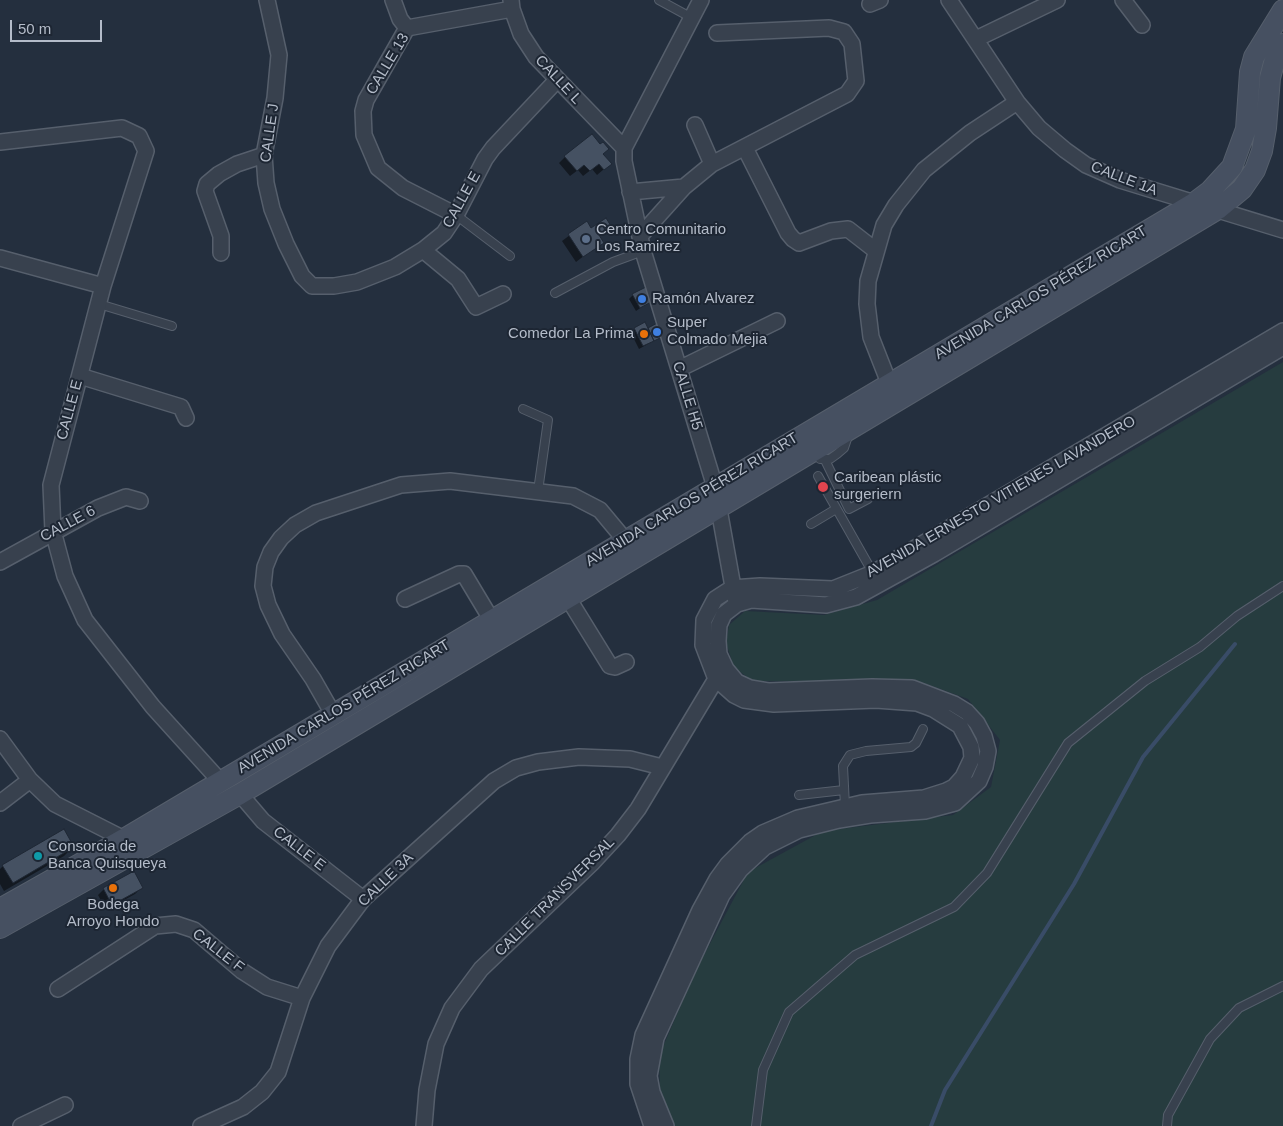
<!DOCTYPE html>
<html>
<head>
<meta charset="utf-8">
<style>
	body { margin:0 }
	#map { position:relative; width:1283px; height:1126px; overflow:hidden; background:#242f3e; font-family:Helvetica,sans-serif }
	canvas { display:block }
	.scale { position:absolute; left:10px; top:20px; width:92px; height:22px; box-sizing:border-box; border:2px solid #b4bcc9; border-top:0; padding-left:6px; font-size:15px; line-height:18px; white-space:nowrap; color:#b4bcc9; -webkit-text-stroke:4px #1d2633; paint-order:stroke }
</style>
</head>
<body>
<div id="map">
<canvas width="1283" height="1126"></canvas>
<div class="scale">50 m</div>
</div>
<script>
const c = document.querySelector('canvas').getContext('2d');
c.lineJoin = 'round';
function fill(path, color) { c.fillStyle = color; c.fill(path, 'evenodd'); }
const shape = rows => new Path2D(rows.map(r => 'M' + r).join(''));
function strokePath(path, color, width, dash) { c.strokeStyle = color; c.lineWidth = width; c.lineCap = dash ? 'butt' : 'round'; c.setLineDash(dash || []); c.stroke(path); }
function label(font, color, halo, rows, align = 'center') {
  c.font = font + ' Helvetica,sans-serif'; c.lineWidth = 4; c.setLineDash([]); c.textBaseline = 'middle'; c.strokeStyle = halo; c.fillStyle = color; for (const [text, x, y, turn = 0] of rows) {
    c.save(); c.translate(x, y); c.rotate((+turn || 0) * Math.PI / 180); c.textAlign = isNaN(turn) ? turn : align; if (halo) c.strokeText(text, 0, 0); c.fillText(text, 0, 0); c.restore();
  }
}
const green = shape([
	[1283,362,1283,1126,672,1126,660,1092,659,1056,696,970,748,872,823,831,953,815,991,787,1000,740,968,699,921,682,752,681,734,667,726,643,729,625,745,611,824,615,877,600]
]);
const shadow = shape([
	[600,146,602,154,610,164,597,175,592,169,583,176,578,170,570,176,559,163,565,157],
	[586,223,591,230,610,226,598,236,602,242,576,262,562,241],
	[633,295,647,297,649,302,636,311,629,299],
	[659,324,664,335,639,349,631,333,635,329,647,330],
	[73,847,64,856,4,891,0,884,0,869,3,866],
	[141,888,135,894,106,910,98,895,104,889]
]);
const stream = shape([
	[931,1126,945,1090,1074,884,1143,757,1235,644]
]);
const building = shape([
	[592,134,600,144,603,142,609,149,603,154,612,164,604,170,599,164,590,171,584,165,577,171,564,156,592,134],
	[606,218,611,226,599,235,604,243,583,257,568,234,587,221,591,228,606,218],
	[648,286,652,293,648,296,651,302,640,308,632,294,648,286],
	[645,322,654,341,643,346,634,328,645,322],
	[659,322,666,335,654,341,648,328,659,322],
	[64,829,74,847,13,883,2,865,64,829],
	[134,871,143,888,112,905,103,888,134,871]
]);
const service = shape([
	[659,0,692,18],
	[456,215,510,256],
	[555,293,613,262,643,251],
	[99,304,172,326],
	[523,409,548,420,538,491],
	[820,459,830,459,837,454,844,448,848,436],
	[825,460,849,509,868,499],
	[818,476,873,573],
	[811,524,836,509],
	[799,795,844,790],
	[845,806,843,766,850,755,866,751,911,747,916,743,923,729],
	[756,1126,763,1070,789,1012,855,955,954,907,987,873,1068,743,1145,681,1200,647,1237,616,1283,586],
	[1167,1126,1168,1115,1210,1039,1239,1008,1283,986]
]);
const minor = shape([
	[267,0,279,55,275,98,264,155,266,183,272,209,286,244,302,276,312,286,334,286,357,282,395,267,423,250,444,233,456,215,485,159,493,148,557,80],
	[393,0,400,19,407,28],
	[511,0,512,9,521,34,536,57,624,148],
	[701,0,624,148,624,161,643,251,715,487,735,598],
	[949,0,1017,102,1039,128,1065,150,1086,165,1120,180,1283,230],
	[1123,0,1142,25],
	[870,4,880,0],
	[976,39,1057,0],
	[695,125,712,164],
	[0,142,122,128,139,136,146,151,103,286,51,485,53,531,65,576,85,620,153,707,220,781],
	[745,148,788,233,793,239,799,243,831,231,848,229,875,250],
	[630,192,684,187],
	[456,215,403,188,378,168,364,135,363,111,366,100,407,28,512,9],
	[640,236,684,187,712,164,847,94,856,81,852,44,844,32,829,28,717,33],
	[423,250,458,279,476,307,503,294],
	[221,253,221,236,205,191,207,184,219,174,237,164,264,155],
	[0,258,103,286],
	[679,369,777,321],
	[80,376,181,407,186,418],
	[889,383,871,337,867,304,868,281,884,225,896,205,924,170,970,133,1017,102],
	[0,562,98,508,126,497,140,501],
	[568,598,610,666,615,667,626,662],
	[405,599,459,574,464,574,491,619],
	[333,714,313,679,282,634,268,605,263,586,265,567,271,552,281,538,295,525,316,513,401,485,450,481,573,496,600,510,625,540],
	[0,739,30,780,55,804,124,839,129,846],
	[240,794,263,821,363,899],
	[0,803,30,780],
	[58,989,155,926,176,924,194,930,242,971,267,987,302,998],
	[21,1126,65,1105],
	[201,1126,243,1107,262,1092,278,1072,302,998,328,946,363,899,494,781,516,768,538,762,579,757,630,759,662,767],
	[424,1126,427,1090,436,1044,452,1008,481,969,593,862,618,835,638,809,716,679],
	[652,1126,638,1084,638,1059,643,1035,700,910,717,879,728,864,750,842,763,833,798,818,862,803,924,798,946,791,954,787,963,777,972,758,971,747,960,726,933,709,917,703,876,700,774,704,744,700,734,695,716,679,703,645,704,620,715,599,732,588,760,586,833,589,873,573,1283,331],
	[666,1126,652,1092,649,1076,656,1038,722,895,740,870,765,847,799,830,839,820,870,815,925,811,955,803,979,781,985,767,988,751,984,736,977,723,967,712,954,704,912,688,872,687,768,691,750,688,737,682,726,669,719,654,718,641,719,625,724,614,737,604,751,600,826,605,856,597,934,554,1283,347]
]);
const secondary = shape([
	[0,909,124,839,1194,203,1210,191,1232,167,1246,129,1250,72,1254,57,1283,10],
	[0,928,240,794,1218,209,1242,189,1255,170,1262,151,1266,128,1270,78,1274,63,1283,44]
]);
const markers = [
	[586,239,5,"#5c6f8a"],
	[642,299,5,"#3f7fe0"],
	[657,332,5,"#3f7fe0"],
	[644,334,5,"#e8710a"],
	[823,487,6,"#e0444e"],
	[38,856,5,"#0f9aa8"],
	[113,888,5,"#e8710a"]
];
const streetNames = [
	["CALLE 13",388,64,-59],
	["CALLE L",558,80,47],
	["CALLE J",270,133,-82],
	["CALLE 1A",1124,179,21],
	["CALLE E",462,200,-61],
	["AVENIDA CARLOS PÉREZ RICART",1041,293,-31],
	["CALLE H5",687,396,73],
	["CALLE E",70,410,-75],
	["AVENIDA ERNESTO VITIENES LAVANDERO",1001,497,-30],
	["AVENIDA CARLOS PÉREZ RICART",692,500,-31],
	["CALLE 6",68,524,-28],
	["AVENIDA CARLOS PÉREZ RICART",344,707,-31],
	["CALLE E",299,849,38],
	["CALLE 3A",386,880,-44],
	["CALLE TRANSVERSAL",555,897,-45],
	["CALLE F",218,951,38]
];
const poiNames = [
	["Centro Comunitario",596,230],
	["Los Ramirez",596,247],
	["Ramón Alvarez",652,299],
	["Super",667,323],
	["Colmado Mejia",667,340],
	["Comedor La Prima",634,334,"right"],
	["Caribean plástic",834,478],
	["surgeriern",834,495],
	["Consorcia de",48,847],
	["Banca Quisqueya",48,864],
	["Bodega",113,905,"center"],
	["Arroyo Hondo",113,922,"center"]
];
fill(green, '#263c3f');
fill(shadow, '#0007');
strokePath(stream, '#394c67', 4);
fill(building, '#455162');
strokePath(building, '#1f2835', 1);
strokePath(service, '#565f6c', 10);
strokePath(minor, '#565f6c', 18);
strokePath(secondary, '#565f6c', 22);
strokePath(service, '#38414e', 8);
strokePath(minor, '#38414e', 15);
strokePath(secondary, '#465061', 20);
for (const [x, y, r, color] of markers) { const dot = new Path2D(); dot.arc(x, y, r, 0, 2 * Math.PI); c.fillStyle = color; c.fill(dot); strokePath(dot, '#1d2633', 2); }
label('15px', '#b4bcc9', '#1d2633', streetNames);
label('15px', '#b4bcc9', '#1d2633', poiNames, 'left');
</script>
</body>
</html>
